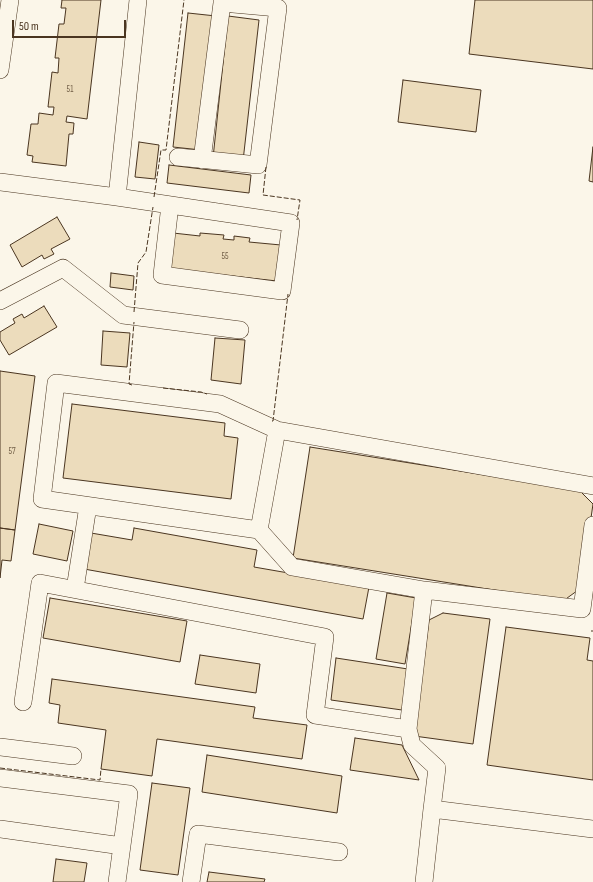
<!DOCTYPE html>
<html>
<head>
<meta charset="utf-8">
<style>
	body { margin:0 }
	#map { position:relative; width:593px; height:882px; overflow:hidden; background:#fbf6e9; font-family:"Sofia Sans Condensed",sans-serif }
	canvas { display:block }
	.scale { position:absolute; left:12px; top:20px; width:114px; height:18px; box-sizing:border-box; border:2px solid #4a3520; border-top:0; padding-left:5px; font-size:12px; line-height:14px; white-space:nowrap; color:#4a3520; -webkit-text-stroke:3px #fbf6e9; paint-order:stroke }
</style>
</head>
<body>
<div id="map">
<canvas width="593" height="882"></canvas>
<div class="scale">50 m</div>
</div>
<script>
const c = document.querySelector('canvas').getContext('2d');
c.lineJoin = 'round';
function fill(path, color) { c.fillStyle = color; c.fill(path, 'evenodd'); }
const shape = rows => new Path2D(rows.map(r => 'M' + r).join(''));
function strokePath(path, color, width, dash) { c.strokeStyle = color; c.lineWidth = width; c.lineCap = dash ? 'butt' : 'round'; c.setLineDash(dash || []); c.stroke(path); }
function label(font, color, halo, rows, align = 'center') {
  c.font = font + ' "Sofia Sans Condensed",sans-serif'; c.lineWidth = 3; c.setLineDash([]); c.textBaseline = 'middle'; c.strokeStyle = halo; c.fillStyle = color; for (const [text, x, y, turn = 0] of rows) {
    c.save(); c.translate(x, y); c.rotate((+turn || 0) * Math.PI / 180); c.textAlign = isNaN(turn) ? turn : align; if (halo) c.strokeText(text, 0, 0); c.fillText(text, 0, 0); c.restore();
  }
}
const building = shape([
	[62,0,101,0,87,119,67,116,66,122,74,123,73,134,69,134,66,166,32,162,33,156,27,155,31,124,38,124,39,113,53,115,54,107,48,107,52,72,58,73,59,58,55,58,59,24,64,24,66,8,61,8,62,0],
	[475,0,593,0,593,69,469,54,475,0],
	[188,13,216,16,201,150,173,147,188,13],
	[228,16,259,20,243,161,213,158,228,16],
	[403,80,481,90,476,132,398,122,403,80],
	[139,142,159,145,155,179,135,177,139,142],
	[593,147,593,182,589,181,593,147],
	[169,165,251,175,249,193,167,183,169,165],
	[57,217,70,239,51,249,54,254,44,259,42,255,22,267,10,245,57,217],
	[173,233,200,236,200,233,224,235,223,239,234,240,234,236,250,238,249,242,281,245,277,281,169,269,173,233],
	[111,273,134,276,133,290,110,287,111,273],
	[44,306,57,327,9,355,0,340,0,332,15,323,13,319,22,314,24,318,44,306],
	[103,331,130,333,127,367,101,365,103,331],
	[215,338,245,340,241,384,211,380,215,338],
	[0,371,35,376,15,530,0,528,0,371],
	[72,404,225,423,224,436,238,438,231,499,63,478,72,404],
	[310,447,579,490,593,504,581,588,563,601,293,558,310,447],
	[39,524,73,531,67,561,33,554,39,524],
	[0,528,15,530,11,561,2,560,0,578,0,528],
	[134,528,257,550,254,567,369,587,363,619,84,569,91,533,132,540,134,528],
	[387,593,416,598,405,664,376,659,387,593],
	[50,598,187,621,180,662,43,638,50,598],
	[443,613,490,619,473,744,414,736,429,620,443,613],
	[506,627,590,638,587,660,593,661,593,780,487,765,506,627],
	[200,655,260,664,256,693,195,684,200,655],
	[336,658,408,669,402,710,331,700,336,658],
	[52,679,255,707,253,718,307,725,302,759,157,739,152,776,101,769,106,730,58,723,60,705,49,703,52,679],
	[355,738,402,745,419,780,350,770,355,738],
	[207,755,342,776,337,813,202,792,207,755],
	[152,783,190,788,178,875,140,870,152,783],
	[56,859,87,863,84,882,53,882,56,859],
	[209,872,265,879,264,882,207,882,209,872]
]);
const minor = shape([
	[0,70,10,0],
	[178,157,258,165,278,8,222,3,222,0],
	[202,160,222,3],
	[0,182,117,197,138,0],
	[117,197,291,223,282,291,162,275,170,205],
	[0,301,63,268,123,315,240,330],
	[277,430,259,530,42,499,56,383,220,404,277,430,593,486],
	[259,530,292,567,424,590],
	[75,589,88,506],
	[23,702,40,583,325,637,315,715,408,729],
	[0,747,73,756],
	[0,778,129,794,117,882],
	[432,809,437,768,412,745,408,729,424,590,582,609,593,525],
	[0,829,122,846],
	[191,882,198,834,339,852],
	[424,882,432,809,593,829]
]);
const fence = shape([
	[266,167,263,195,300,200,297,220],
	[154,197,161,150,166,150,184,0],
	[134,312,138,263,146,252,153,207],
	[132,385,129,384,134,322],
	[163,388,201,392,207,394],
	[272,421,273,421,288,294],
	[591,631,593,631],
	[0,768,100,780,101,769]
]);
const numberNames = [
	["51",70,90],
	["55",225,257],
	["57",12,452]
];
fill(building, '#ecdcbc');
strokePath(building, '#4a3520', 1);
strokePath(minor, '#4a3520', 18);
strokePath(minor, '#fbf6e9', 17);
strokePath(fence, '#4a3520', 1, [5, 2]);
label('9px', '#725f47', null, numberNames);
</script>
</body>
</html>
